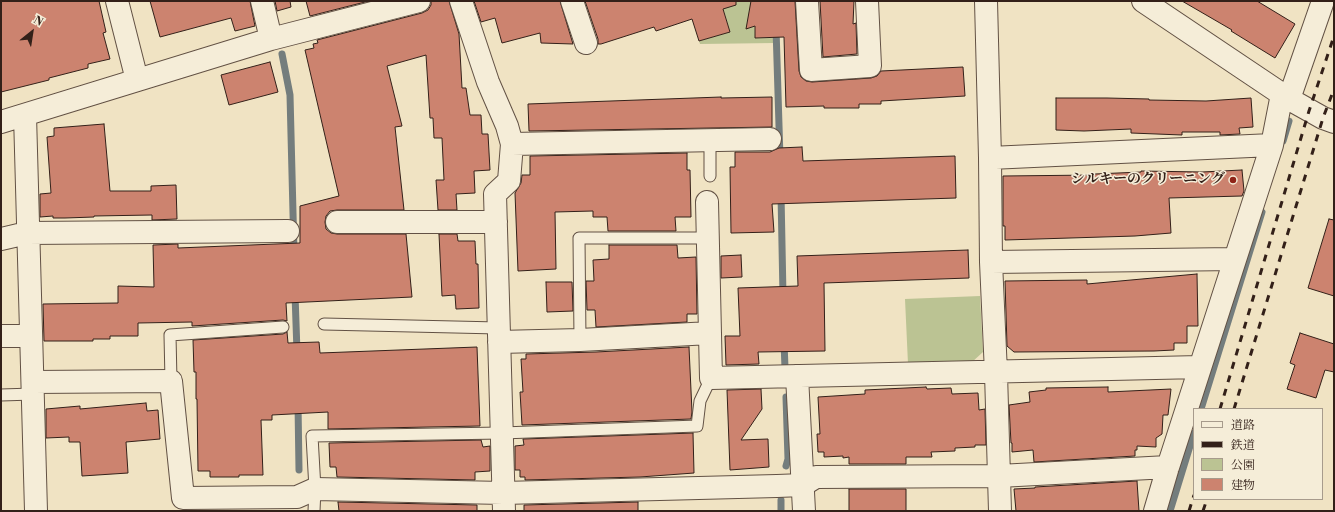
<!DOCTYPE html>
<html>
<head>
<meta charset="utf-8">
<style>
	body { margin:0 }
	#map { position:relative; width:1335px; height:512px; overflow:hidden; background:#f0e3c3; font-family:"Libre Bodoni","Noto Serif JP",serif }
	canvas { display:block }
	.frame { position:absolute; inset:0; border:2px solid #332019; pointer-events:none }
	.legend { position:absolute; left:1193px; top:408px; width:130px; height:92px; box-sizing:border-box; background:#f5edd8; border:1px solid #a79b8c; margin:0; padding:5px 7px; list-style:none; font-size:12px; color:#332019 }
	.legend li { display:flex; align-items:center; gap:8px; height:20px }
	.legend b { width:20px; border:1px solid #a79b8c }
	.north { position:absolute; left:12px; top:12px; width:40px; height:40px; -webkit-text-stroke:3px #f5edd8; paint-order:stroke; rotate:30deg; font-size:11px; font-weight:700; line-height:16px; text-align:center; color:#332019 }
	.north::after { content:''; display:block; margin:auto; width:14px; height:18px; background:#332019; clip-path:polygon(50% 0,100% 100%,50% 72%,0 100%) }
</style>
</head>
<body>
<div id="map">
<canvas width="1335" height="512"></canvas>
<div class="frame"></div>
<ul class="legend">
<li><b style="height:5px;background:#f5edd8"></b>道路</li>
<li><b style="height:5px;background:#332019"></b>鉄道</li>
<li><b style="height:11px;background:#bbc393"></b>公園</li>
<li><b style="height:11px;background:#cc836f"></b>建物</li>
</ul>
<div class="north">N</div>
</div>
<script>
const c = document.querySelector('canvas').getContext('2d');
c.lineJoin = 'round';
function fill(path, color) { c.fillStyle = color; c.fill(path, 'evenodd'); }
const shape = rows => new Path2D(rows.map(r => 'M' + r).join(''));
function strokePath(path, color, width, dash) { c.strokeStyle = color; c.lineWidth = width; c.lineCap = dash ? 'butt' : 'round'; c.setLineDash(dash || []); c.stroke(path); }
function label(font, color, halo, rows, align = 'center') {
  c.font = font + ' "Libre Bodoni","Noto Serif JP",serif'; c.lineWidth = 3; c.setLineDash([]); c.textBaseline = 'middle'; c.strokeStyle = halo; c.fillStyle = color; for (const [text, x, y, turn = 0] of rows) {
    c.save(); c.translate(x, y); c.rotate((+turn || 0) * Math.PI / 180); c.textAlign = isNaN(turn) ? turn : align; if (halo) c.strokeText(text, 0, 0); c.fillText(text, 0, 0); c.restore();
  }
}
const green = shape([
	[721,1,754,1,755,38,776,38,775,43,700,44,699,41,730,32],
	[980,296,983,352,971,363,908,364,905,299]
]);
const stream = shape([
	[776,28,780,158],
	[282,54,290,95,294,252],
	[1283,141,1289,121],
	[781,194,783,296],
	[295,294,297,352],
	[784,342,785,368],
	[786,397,788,459,786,466],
	[298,404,299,470],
	[1201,409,1262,212],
	[781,511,781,500],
	[1170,511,1194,433]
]);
const building = shape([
	[1,1,99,1,106,32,103,33,110,59,88,64,88,68,49,78,49,80,1,92,1,1],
	[150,1,250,1,255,26,235,31,231,18,160,37,150,1],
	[275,1,290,1,291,7,277,11,275,1],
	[306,1,369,1,310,16,306,1],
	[431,1,449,1,459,34,462,88,466,88,470,115,481,115,482,134,488,134,490,170,474,171,475,193,456,194,457,210,438,210,436,180,444,180,442,138,434,138,433,118,430,118,426,55,387,66,402,126,395,127,404,210,337,210,330,211,326,216,325,222,326,229,331,233,337,234,406,234,412,297,286,303,287,321,283,320,192,326,192,322,138,323,138,336,110,336,110,339,93,339,93,341,44,341,43,304,118,303,118,286,154,287,153,245,178,244,178,248,300,243,300,206,339,196,305,50,314,48,313,44,318,43,317,40,422,13,428,10,431,5,431,1],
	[474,1,560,1,573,44,541,43,540,33,502,43,495,18,481,22,474,1],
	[585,1,736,1,736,5,723,9,730,32,699,41,692,19,656,31,654,27,601,44,598,44,598,39,585,1],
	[751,1,795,1,799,71,801,77,806,81,812,82,871,78,877,76,881,71,963,67,965,96,881,101,881,104,859,104,859,108,824,108,824,106,786,107,784,37,755,38,755,26,746,29,751,1],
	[820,1,854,1,853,24,856,23,857,54,823,57,820,1],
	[1182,1,1257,1,1295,24,1275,58,1231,31,1232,30,1182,1],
	[270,62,278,92,229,105,221,75,270,62],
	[721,97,721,98,772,97,772,127,529,131,528,104,721,97],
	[1056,98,1107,98,1149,99,1149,100,1206,101,1251,98,1253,127,1239,128,1240,134,1220,135,1220,132,1182,132,1182,135,1131,133,1131,129,1084,131,1056,130,1056,98],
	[104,124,110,191,151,191,151,186,176,185,177,219,152,220,152,215,94,216,94,217,65,218,53,218,53,216,40,217,40,194,51,193,47,137,54,136,54,128,104,124],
	[802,147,803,161,955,156,956,198,772,204,774,232,731,233,730,167,735,167,735,152,770,152,779,148,802,147],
	[687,153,687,170,690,170,691,217,675,217,676,231,608,231,607,217,593,217,593,211,555,212,556,269,518,271,515,193,521,183,522,175,530,175,530,156,687,153],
	[1242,170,1244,191,1242,196,1169,198,1171,233,1135,236,1005,240,1005,226,1003,226,1003,176,1095,175,1095,174,1141,172,1141,171,1202,172,1242,170],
	[1329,219,1334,220,1334,296,1308,288,1329,219],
	[439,234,457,234,458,241,475,241,476,264,478,264,479,308,456,309,455,295,442,296,439,234],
	[609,245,677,245,678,258,696,257,697,314,687,314,687,322,596,327,595,310,587,310,586,281,594,281,593,260,609,259,609,245],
	[968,250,969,278,824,283,825,351,758,352,759,364,726,365,725,336,740,336,738,288,798,286,797,256,968,250],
	[741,255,742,277,721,278,721,256,741,255],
	[1197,274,1198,326,1187,326,1187,343,1174,343,1174,350,1154,351,1014,352,1007,346,1005,281,1087,280,1087,284,1197,274],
	[546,282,572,282,573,311,547,312,546,282],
	[287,332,288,343,319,342,320,353,477,347,480,426,328,429,328,412,272,415,272,420,261,420,263,475,239,475,239,477,210,477,210,471,198,471,197,399,196,399,196,372,194,372,193,340,283,334,287,332],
	[1300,333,1334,344,1334,372,1325,370,1316,398,1287,389,1295,365,1290,363,1300,333],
	[689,347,692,412,691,419,522,425,520,392,523,392,521,359,526,359,526,354,596,352,689,347],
	[926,387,927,389,951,388,952,394,978,393,979,410,985,409,986,445,975,445,975,447,955,448,955,451,931,452,932,457,906,457,906,464,849,464,849,457,843,458,843,456,824,457,824,452,818,452,817,434,820,434,818,397,865,394,865,390,926,387],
	[1108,387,1108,392,1171,389,1168,415,1163,415,1162,434,1156,438,1156,447,1137,446,1137,450,1135,450,1135,456,1034,462,1033,450,1012,452,1012,443,1011,443,1009,405,1030,402,1029,392,1046,390,1046,388,1108,387],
	[761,389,762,409,741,440,768,439,769,467,730,470,727,390,761,389],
	[146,403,147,411,158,410,160,439,126,442,128,473,82,476,80,442,69,442,69,437,46,438,46,409,80,406,80,409,146,403],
	[693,433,694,473,640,477,525,480,525,477,520,477,520,470,515,470,515,446,524,445,523,439,693,433],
	[481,440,483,447,490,446,490,471,475,472,475,480,337,477,336,467,330,467,329,443,481,440],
	[1137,481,1139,511,1016,511,1014,489,1035,488,1035,487,1137,481],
	[849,489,906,489,906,511,849,511,849,489],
	[338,502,477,505,477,511,339,511,338,502],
	[638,502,638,511,524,511,524,505,638,502]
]);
const service = shape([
	[710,141,710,176],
	[324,324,498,328],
	[580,340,579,238,708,238],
	[171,381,170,335,283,327],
	[1,395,33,394],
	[314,511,315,489,312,436,502,433,697,426,700,401,711,378]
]);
const minor = shape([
	[117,1,137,80],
	[262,1,271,39],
	[461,1,488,82,507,126,512,144,509,181,495,194,504,511],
	[572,1,586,43],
	[807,1,811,70,870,66,867,1],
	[986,1,990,158,991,262,996,373,1000,511],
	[1143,1,1289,99,1323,118,1334,122],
	[1289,99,1323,1],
	[25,115,36,511],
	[1,122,271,39,419,1],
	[512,144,770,139],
	[990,158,1272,145],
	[707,202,711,378,1200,367],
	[337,222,496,222],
	[1,239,27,233,288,231],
	[991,262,1235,259],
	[1,336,30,336],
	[499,342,580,340,710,333],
	[797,376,804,511],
	[33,382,171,381,183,498,297,497,315,489,503,493,777,486,803,485,816,477,999,476,1168,467],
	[1155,511,1168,467,1272,145,1282,94]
]);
const rail = shape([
	[1220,409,1309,111,1334,36],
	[1234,409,1323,118,1334,89],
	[1189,511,1194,495],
	[1203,511,1207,499]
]);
const markers = [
	[1233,180,4,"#8f2418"]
];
const poiNames = [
	["シルキーのクリーニング",1225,180]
];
fill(green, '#bbc393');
strokePath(stream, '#747d7d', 7);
fill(building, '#cc836f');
strokePath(building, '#332019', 1);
strokePath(service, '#625144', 13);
strokePath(minor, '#625144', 24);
strokePath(service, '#f5edd8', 11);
strokePath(minor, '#f5edd8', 22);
strokePath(rail, '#332019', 3, [7, 7]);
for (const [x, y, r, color] of markers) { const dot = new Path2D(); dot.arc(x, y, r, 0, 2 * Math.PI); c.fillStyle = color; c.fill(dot); strokePath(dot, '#f5edd8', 1.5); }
label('bold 14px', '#332019', '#f5edd8', poiNames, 'right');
</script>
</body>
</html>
